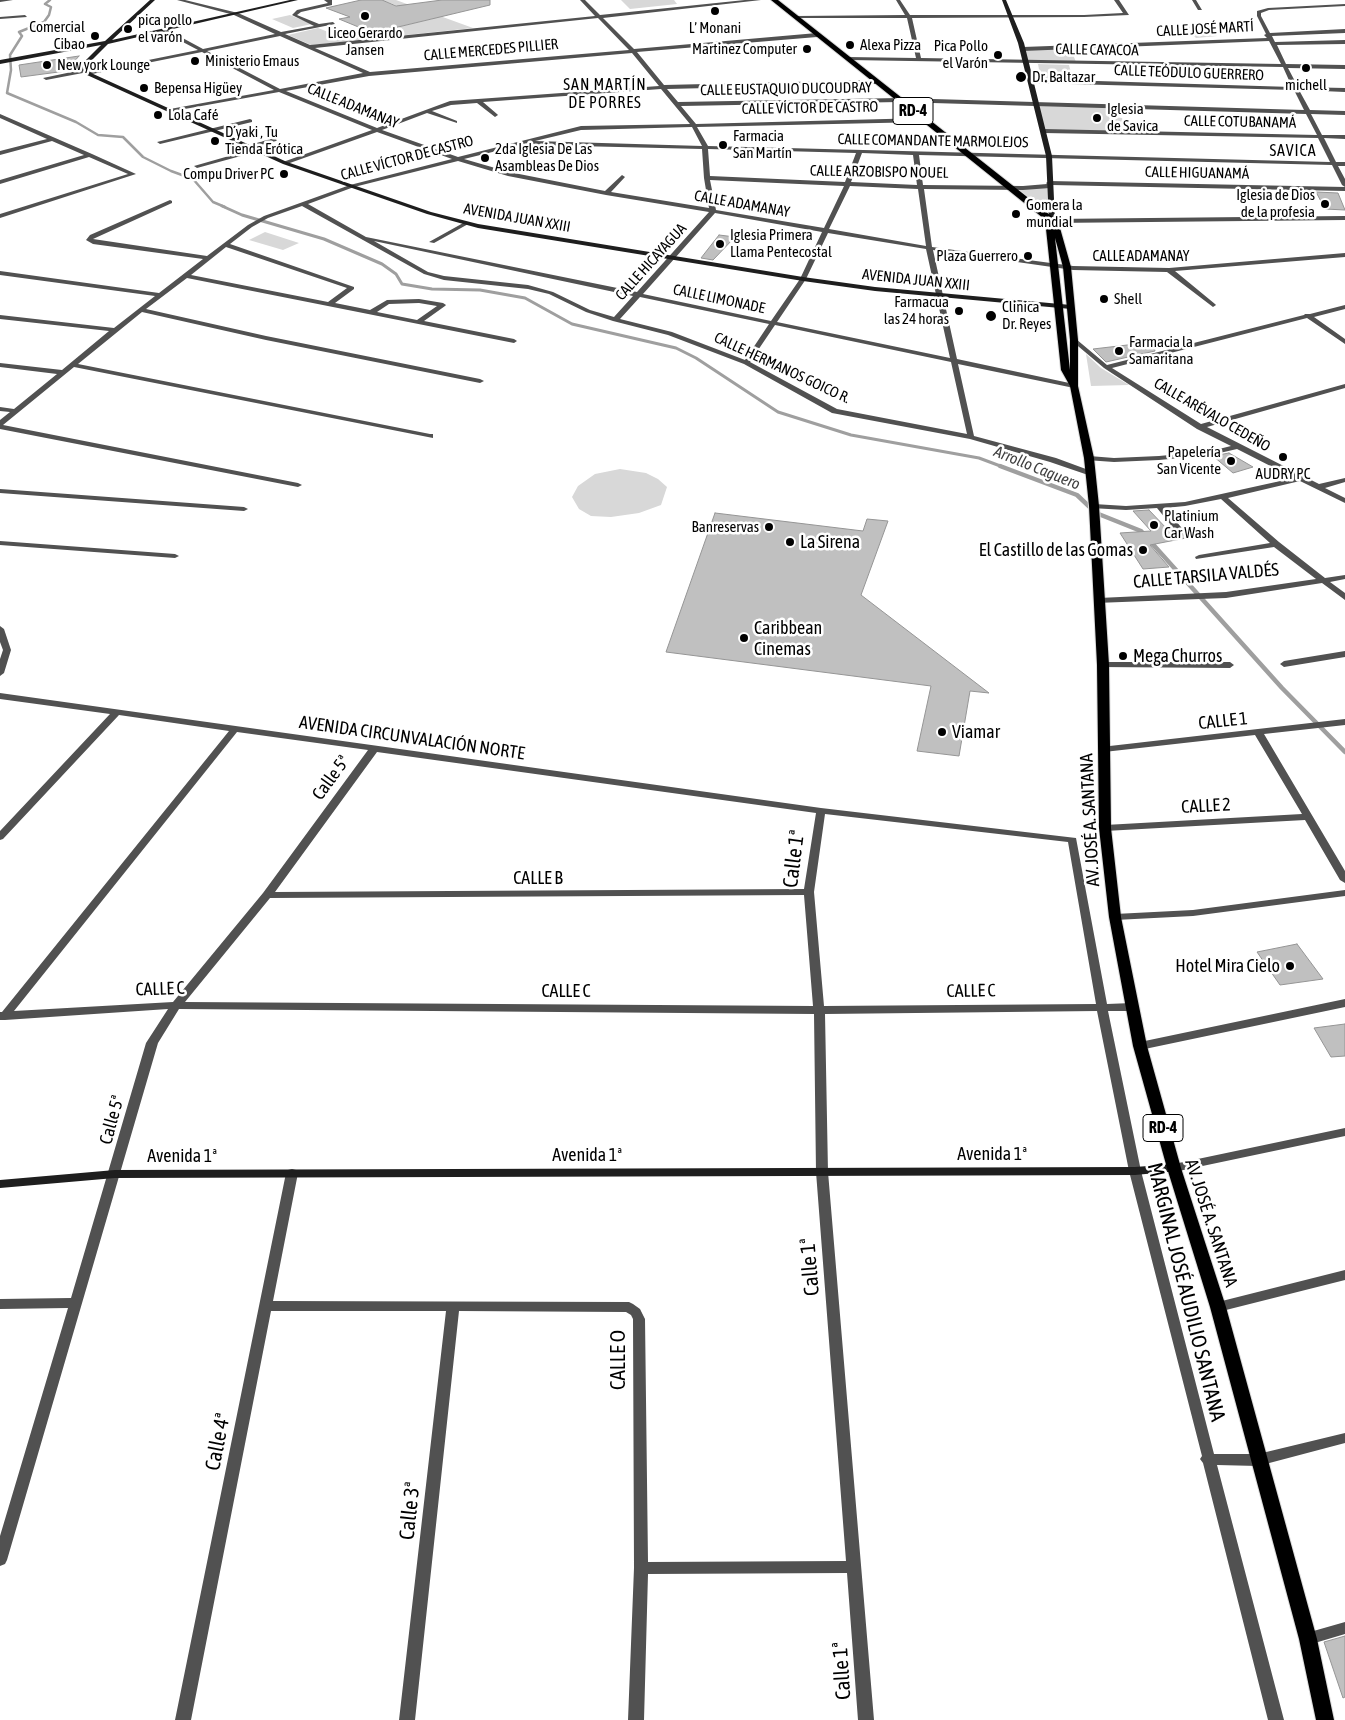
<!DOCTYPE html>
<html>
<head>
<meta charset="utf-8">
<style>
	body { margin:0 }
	canvas { display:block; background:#fff }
</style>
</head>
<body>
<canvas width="1345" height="1720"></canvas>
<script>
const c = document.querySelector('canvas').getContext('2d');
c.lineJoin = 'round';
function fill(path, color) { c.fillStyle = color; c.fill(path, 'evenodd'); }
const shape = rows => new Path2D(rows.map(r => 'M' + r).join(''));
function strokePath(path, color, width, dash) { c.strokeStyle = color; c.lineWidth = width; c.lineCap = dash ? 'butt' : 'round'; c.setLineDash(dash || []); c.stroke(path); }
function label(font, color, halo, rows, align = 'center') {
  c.font = font + ' "Asap Condensed",sans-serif'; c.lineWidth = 5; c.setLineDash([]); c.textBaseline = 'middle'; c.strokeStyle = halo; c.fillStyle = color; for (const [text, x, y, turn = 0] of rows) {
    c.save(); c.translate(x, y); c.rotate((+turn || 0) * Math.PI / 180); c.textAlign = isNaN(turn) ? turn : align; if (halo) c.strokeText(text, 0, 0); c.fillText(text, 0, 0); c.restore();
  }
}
const green = shape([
	[382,0,396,0,473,28,311,45,288,35,318,28,341,37,341,35,365,30,373,33,432,19],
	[621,0,674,0,677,4,630,9],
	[290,15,312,24,293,28,272,19],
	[1205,24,1217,36,1196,38,1183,25],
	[1070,47,1076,62,1025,61,1023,49],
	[1038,64,1069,65,1073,81,1041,80],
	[1038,106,1113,107,1115,117,1122,118,1128,133,1044,131],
	[1006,186,1050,186,1052,221],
	[265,232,299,243,283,250,249,240],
	[1086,354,1101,368,1129,385,1091,386],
	[620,469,646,473,658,479,667,487,661,505,639,513,611,517,591,516,579,509,572,497,578,486,595,474]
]);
const streamFar2 = shape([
	[50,0,45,4,51,7,49,15,44,22,19,32,22,36,10,55,11,70,7,93,76,122,98,135,123,137,143,157,171,171,193,179,213,202,225,207]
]);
const streamFar1 = shape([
	[222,206,242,215,324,239,382,264,396,274,402,284,432,289,480,290,525,298,572,324,676,348,696,358,778,412,851,435,979,458,1003,467]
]);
const stream = shape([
	[1000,466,1077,495,1096,513,1141,531,1282,688,1345,752]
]);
const building = shape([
	[361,0,382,0,396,6,442,0,490,0,490,5,373,33,339,19,350,17,326,8,361,0],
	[79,56,66,71,21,77,19,65,79,56],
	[1316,192,1338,193,1345,210,1325,209,1316,192],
	[719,235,735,237,713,260,701,258,719,235],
	[1153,342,1155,351,1106,362,1093,349,1153,342],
	[1229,453,1253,467,1233,473,1213,456,1229,453],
	[1149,510,1168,530,1172,529,1179,537,1188,533,1185,528,1190,528,1191,537,1150,545,1169,567,1143,569,1120,533,1151,531,1133,511,1149,510],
	[715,513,863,531,867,519,888,521,861,595,989,693,970,691,959,756,917,751,931,686,666,652,715,513],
	[1297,944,1323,979,1280,985,1257,952,1297,944],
	[1345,1024,1345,1056,1331,1057,1314,1028,1345,1024],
	[1345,1636,1345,1697,1343,1698,1324,1642,1345,1636]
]);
const street = shape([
	[0,0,13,0,0,2,0,0],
	[177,0,185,0,238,13,281,32,314,26,292,15,297,10,328,3,324,0,332,0,332,5,301,12,297,15,319,24,333,22,335,24,285,34,310,45,595,16,580,0,585,0,600,15,745,0,761,0,603,18,634,49,817,33,820,35,817,37,637,52,664,85,875,80,878,82,875,84,667,89,678,102,899,98,1304,110,1294,90,1032,83,1029,81,1032,79,1292,87,1283,67,849,60,847,57,916,58,907,18,796,18,794,17,796,16,905,15,896,0,900,0,910,15,1084,15,1123,13,1114,0,1119,0,1129,15,1084,17,912,18,921,58,1281,64,1269,41,1023,51,1020,49,1023,47,1267,38,1264,35,1266,34,1257,16,1257,11,1268,8,1345,4,1345,6,1269,10,1261,13,1261,16,1270,33,1345,29,1345,33,1272,36,1275,42,1345,40,1345,44,1277,45,1286,64,1345,65,1345,69,1288,68,1298,87,1345,88,1345,92,1299,90,1310,110,1345,111,1345,115,1311,114,1322,135,1345,135,1345,139,1324,138,1336,162,1345,162,1345,166,1338,166,1345,179,1345,187,1342,185,1332,165,919,155,923,185,1023,186,1047,184,1046,183,1049,181,1345,187,1345,191,1052,185,1052,187,1050,188,1023,190,924,189,932,247,1073,266,1169,268,1345,253,1345,257,1175,271,1215,304,1216,305,1213,307,1167,272,1073,270,933,250,957,359,1074,384,1078,386,1074,388,958,364,974,436,1056,458,1094,472,1095,474,1091,476,1050,462,970,439,832,413,744,364,668,335,613,321,586,312,549,294,528,289,444,280,424,274,302,206,268,218,252,227,230,244,354,287,354,289,335,303,370,310,387,300,419,299,443,303,446,305,445,306,424,321,514,339,517,341,514,343,187,278,146,309,266,336,480,379,484,381,480,383,266,340,142,312,78,364,430,434,433,434,433,438,74,367,3,425,298,483,302,485,298,487,0,429,0,420,10,412,0,411,0,407,14,409,57,374,0,367,0,363,62,370,109,331,0,319,0,315,114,328,155,296,0,275,0,271,159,293,203,259,93,244,86,240,90,235,170,200,172,201,172,203,93,239,207,256,248,225,264,216,350,185,452,159,377,132,287,164,283,164,283,162,372,130,279,92,168,112,167,111,170,109,274,90,202,52,87,75,86,74,89,72,198,50,162,31,164,28,203,49,275,34,234,15,177,0],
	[598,18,629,50,370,72,315,48,598,18],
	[280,36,307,48,363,73,280,89,207,51,280,36],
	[632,53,659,86,450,101,377,128,286,91,369,76,632,53],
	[661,89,690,124,581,126,458,157,382,130,427,113,457,123,457,121,432,111,451,105,477,103,495,117,498,115,497,114,483,102,661,89],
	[899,102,1306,114,1317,135,1044,129,1041,131,1044,133,1318,138,1330,162,708,146,697,127,924,122,927,120,924,118,696,124,681,106,899,102],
	[692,127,702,146,535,141,581,130,692,127],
	[533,142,533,144,535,145,702,149,704,178,709,208,611,192,625,177,622,175,605,191,509,172,464,159,533,142],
	[708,149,856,153,845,182,710,176,708,149],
	[862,153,913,155,917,185,851,182,862,153],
	[458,161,508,176,606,195,709,212,637,292,366,237,308,204,354,187,458,161],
	[710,180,844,186,824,228,716,210,710,180],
	[850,186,918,189,926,246,829,229,850,186],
	[715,213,822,232,800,279,771,321,643,294,715,213],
	[828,233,926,249,950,358,777,322,806,279,828,233],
	[374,241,633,296,614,317,590,310,553,292,528,285,444,276,428,272,374,241],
	[226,247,347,288,328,302,191,275,226,247],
	[640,297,769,324,745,360,672,332,620,319,640,297],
	[419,303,437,306,417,320,377,312,389,304,419,303],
	[775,325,951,362,967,434,837,409,750,362,775,325],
	[1192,0,1196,0,1202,10,1198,10,1192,0],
	[25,15,27,17,0,19,0,17,25,15],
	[86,69,89,71,88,72,46,80,43,78,86,69],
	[0,114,92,154,136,174,0,218,0,214,128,174,89,157,0,184,0,180,84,155,52,141,0,155,0,151,47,139,0,118,0,114],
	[250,119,252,120,252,122,160,144,157,142,250,119],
	[274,138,277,140,276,141,249,148,246,146,274,138],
	[257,148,259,149,259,151,197,168,194,166,257,148],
	[1345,216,1345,220,1052,223,1049,221,1052,219,1345,216],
	[465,222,470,223,434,243,429,242,465,222],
	[1345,305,1345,309,1314,317,1345,339,1345,344,1307,318,1112,368,1201,424,1345,384,1345,388,1207,427,1319,484,1345,478,1345,482,1325,488,1345,498,1345,503,1300,481,1228,498,1279,542,1325,578,1345,575,1345,579,1330,582,1345,593,1345,600,1322,583,1226,598,1096,603,1096,599,1099,598,1226,592,1316,579,1274,547,1196,559,1195,557,1199,555,1270,543,1221,499,1185,506,1165,508,1186,533,1182,535,1179,535,1157,508,1126,510,1091,508,1091,504,1094,504,1126,506,1185,502,1294,478,1237,449,1211,455,1159,460,1114,462,1086,460,1085,458,1089,456,1114,458,1159,456,1211,451,1231,446,1197,429,1104,368,1072,341,1072,339,1076,339,1107,365,1304,315,1305,314,1310,314,1345,305],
	[0,489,244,507,248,509,244,511,0,493,0,489],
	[0,541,175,554,179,556,175,558,0,545,0,541],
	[0,626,4,629,11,650,4,673,0,676,0,659,3,650,0,642,0,626],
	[1345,651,1345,657,1284,667,1280,664,1284,661,1345,651],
	[1103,662,1230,662,1234,665,1230,668,1100,667,1099,665,1100,663,1103,662],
	[0,693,821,808,1076,838,1107,1004,1132,1003,1137,1007,1132,1011,1108,1011,1141,1171,1214,1454,1258,1454,1345,1433,1345,1443,1258,1466,1217,1465,1284,1720,1268,1720,1203,1463,1200,1459,1202,1456,1129,1171,1097,1011,825,1014,828,1172,874,1720,858,1720,847,1573,648,1574,644,1720,628,1720,634,1568,633,1319,631,1315,626,1312,459,1311,415,1720,399,1720,446,1311,271,1311,191,1720,175,1720,286,1173,288,1170,292,1169,296,1170,298,1173,273,1301,629,1302,633,1304,640,1309,645,1319,648,1562,846,1561,816,1172,814,1014,179,1009,158,1043,7,1560,5,1564,0,1566,0,1536,68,1308,0,1309,0,1299,71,1298,146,1043,168,1009,5,1020,0,1020,0,1012,2,1012,229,731,119,715,3,839,0,840,0,831,110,714,0,699,0,693],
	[237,732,368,750,263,893,173,1002,14,1011,237,732],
	[377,752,816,813,804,889,275,892,377,752],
	[825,814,1068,842,1096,1004,824,1006,814,892,825,814],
	[804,895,813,1006,185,1002,270,898,804,895],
	[1345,719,1345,725,1264,734,1345,871,1345,883,1340,880,1305,820,1105,831,1100,828,1105,825,1302,814,1255,735,1104,752,1101,751,1099,749,1101,747,1345,719],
	[1345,890,1345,896,1193,916,1115,920,1110,917,1115,914,1193,910,1345,890],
	[1345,999,1345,1007,1140,1050,1136,1049,1134,1046,1136,1043,1140,1042,1345,999],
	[1345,1128,1345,1136,1174,1172,1170,1171,1168,1168,1170,1165,1174,1164,1345,1128],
	[1345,1270,1345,1280,1218,1312,1214,1310,1212,1307,1214,1304,1218,1302,1345,1270],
	[1345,1622,1345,1634,1308,1645,1303,1644,1301,1639,1303,1634,1345,1622]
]);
const secondary = shape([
	[150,0,155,0,112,40,290,0,298,0,108,44,89,63,87,69,91,73,287,162,431,212,478,224,803,277,875,287,1071,305,1074,307,1071,309,875,291,803,281,478,228,427,214,283,164,87,75,81,69,84,62,101,45,0,64,0,60,105,41,150,0],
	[1002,0,1006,0,1024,43,1052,156,1055,221,1052,223,1049,221,1046,156,1018,43,1002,0],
	[1174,1164,1178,1165,1180,1168,1178,1171,1135,1175,115,1178,0,1188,0,1180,115,1170,1135,1167,1174,1164]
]);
const primary = shape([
	[771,0,778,0,1055,219,1060,228,1071,267,1078,340,1078,386,1094,458,1099,506,1109,665,1111,828,1121,917,1147,1046,1181,1168,1226,1307,1317,1639,1334,1720,1316,1720,1299,1639,1210,1307,1167,1168,1133,1046,1109,917,1099,828,1097,665,1089,506,1084,458,1070,386,1061,370,1046,229,1048,222,771,0],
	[1055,238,1063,267,1070,340,1070,370,1055,238]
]);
const markers = [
	[715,11,5,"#000"],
	[365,16,5,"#000"],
	[128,29,5,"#000"],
	[95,36,5,"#000"],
	[850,45,5,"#000"],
	[807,49,5,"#000"],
	[998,55,5,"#000"],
	[195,61,5,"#000"],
	[47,65,5,"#000"],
	[1306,68,5,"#000"],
	[1021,77,6,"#000"],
	[144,88,5,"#000"],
	[158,115,5,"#000"],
	[1097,118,5,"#000"],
	[215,141,5,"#000"],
	[723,145,5,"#000"],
	[485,158,5,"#000"],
	[284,174,5,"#000"],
	[1325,204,5,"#000"],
	[1016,214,5,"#000"],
	[720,244,5,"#000"],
	[1028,256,5,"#000"],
	[1104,299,5,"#000"],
	[959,311,5,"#000"],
	[991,316,6,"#000"],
	[1119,351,5,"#000"],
	[1283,457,5,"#000"],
	[1231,461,5,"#000"],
	[1154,525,5,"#000"],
	[769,527,5,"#000"],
	[790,542,5,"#000"],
	[1143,550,5,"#000"],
	[744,638,5,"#000"],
	[1123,656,5,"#000"],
	[942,732,5,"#000"],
	[1290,966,5,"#000"]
];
const farPoinames = [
	["pica pollo",138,20],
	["el varón",138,37],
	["Comercial",85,27,"right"],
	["Cibao",85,44,"right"],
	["L’ Monani",715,28,"center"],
	["Liceo Gerardo",365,33,"center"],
	["Jansen",365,50,"center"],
	["Alexa Pizza",860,45],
	["Pica Pollo",988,46,"right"],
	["el Varón",988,63,"right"],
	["Martinez Computer",797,49,"right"],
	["Ministerio Emaus",205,61],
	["New york Lounge",57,65],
	["Dr. Baltazar",1032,77],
	["michell",1306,85,"center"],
	["Bepensa Higüey",154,88],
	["Iglesia",1107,109],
	["de Savica",1107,126],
	["Lola Café",168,115],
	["D´yaki , Tu",225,132],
	["Tienda Erótica",225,149],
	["Farmacia",733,136],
	["San Martín",733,153],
	["2da Iglesia De Las",495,149],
	["Asambleas De Dios",495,166],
	["Compu Driver PC",274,174,"right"],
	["Iglesia de Dios",1315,195,"right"],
	["de la profesia",1315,212,"right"],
	["Gomera la",1026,205],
	["mundial",1026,222],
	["Iglesia Primera",730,235],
	["Llama Pentecostal",730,252],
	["Plaza Guerrero",1018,256,"right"],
	["Shell",1114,299],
	["Farmacua",949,302,"right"],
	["las 24 horas",949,319,"right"],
	["Clinica",1002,307],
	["Dr. Reyes",1002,324],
	["Farmacia la",1129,342],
	["Samaritana",1129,359],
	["Papelería",1221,452,"right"],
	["San Vicente",1221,469,"right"],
	["AUDRY PC",1283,474,"center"],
	["Platinium",1164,516],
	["Car Wash",1164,533],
	["Banreservas",759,527,"right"]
];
const farStreetnames = [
	["CALLE JOSÉ MARTÍ",1205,29,-3],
	["CALLE MERCEDES PILLIER",491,50,-5],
	["CALLE CAYACOA",1097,50,1],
	["CALLE TEÓDULO GUERRERO",1189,73,2],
	["CALLE EUSTAQUIO DUCOUDRAY",786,89,-1],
	["CALLE ADAMANAY",353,106,22],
	["CALLE VÍCTOR DE CASTRO",810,108,-1],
	["CALLE COTUBANAMÁ",1240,122,1],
	["CALLE COMANDANTE MARMOLEJOS",933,141,1],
	["CALLE VÍCTOR DE CASTRO",407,158,-15],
	["CALLE ARZOBISPO NOUEL",879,172,1],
	["CALLE HIGUANAMÁ",1197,173,1],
	["CALLE ADAMANAY",742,204,10],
	["AVENIDA JUAN XXIII",517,218,10],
	["CALLE ADAMANAY",1141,256],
	["CALLE HICAYAGUA",651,262,-48],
	["AVENIDA JUAN XXIII",916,280,6],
	["CALLE LIMONADE",719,299,12],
	["CALLE HERMANOS GOICO R.",782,368,25],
	["CALLE ARÉVALO CEDEÑO",1212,415,30]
];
const farNeighbourhoodnames = [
	["SAN MARTÍN",605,85],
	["DE PORRES",605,103],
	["SAVICA",1293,151]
];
const shields = [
	[913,111,40],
	[1163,1128,40]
];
const shieldNames = [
	["RD-4",913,111],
	["RD-4",1163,1128]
];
const farWaternames = [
	["Arrollo Caguero",1037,468,22]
];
const poiNames = [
	["La Sirena",800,542],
	["El Castillo de las Gomas",1133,550,"right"],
	["Caribbean",754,628],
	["Cinemas",754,649],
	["Mega Churros",1133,656],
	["Viamar",952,732],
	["Hotel Mira Cielo",1280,966,"right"]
];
const streetNames = [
	["CALLE TARSILA VALDÉS",1206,576,-5],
	["CALLE 1",1223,721,-6],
	["AVENIDA CIRCUNVALACIÓN NORTE",412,738,8],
	["Calle 5ª",331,778,-54],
	["CALLE 2",1206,806,-3],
	["AV. JOSÉ A. SANTANA",1090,820,-93],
	["CALLE B",538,878],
	["CALLE C",160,989,-2],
	["CALLE C",566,991],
	["CALLE C",971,991,-1],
	["Calle 5ª",112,1120,-75],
	["Avenida 1ª",992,1154],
	["Avenida 1ª",587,1155],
	["Avenida 1ª",182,1156],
	["AV. JOSÉ A. SANTANA",1211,1223,72]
];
const nearStreetnames = [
	["Calle 1ª",794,859,-83],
	["Calle 1ª",810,1267,-95],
	["MARGINAL JOSÉ AUDILIO SANTANA",1186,1292,76],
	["CALLE O",618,1360,-90],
	["Calle 4ª",218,1442,-79],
	["Calle 3ª",410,1511,-84],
	["Calle 1ª",842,1671,-94]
];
fill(green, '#d8d8d8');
strokePath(streamFar2, '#9f9f9f', 2.5);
strokePath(streamFar1, '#9f9f9f', 3);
strokePath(stream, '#9f9f9f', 4.5);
fill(building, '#c0c0c0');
strokePath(building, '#959595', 1);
strokePath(primary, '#dbdbdb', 2);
fill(street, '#515151');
fill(secondary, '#1e1e1e');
fill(primary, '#000');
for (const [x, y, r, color] of markers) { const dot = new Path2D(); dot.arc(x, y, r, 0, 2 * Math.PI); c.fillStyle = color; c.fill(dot); strokePath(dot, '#fff', 2); }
label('15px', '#000', '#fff', farPoinames, 'left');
label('15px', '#000', '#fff', farStreetnames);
c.letterSpacing = '1px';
label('16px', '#000', '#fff', farNeighbourhoodnames);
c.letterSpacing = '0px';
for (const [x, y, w] of shields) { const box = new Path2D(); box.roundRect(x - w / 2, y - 13.5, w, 27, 4); c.fillStyle = '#fff'; c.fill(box); strokePath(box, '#000', 1); }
label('bold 16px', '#000', null, shieldNames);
label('italic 16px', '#404040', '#fff', farWaternames);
label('18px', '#000', '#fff', poiNames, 'left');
label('18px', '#000', '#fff', streetNames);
label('21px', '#000', '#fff', nearStreetnames);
</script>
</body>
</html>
